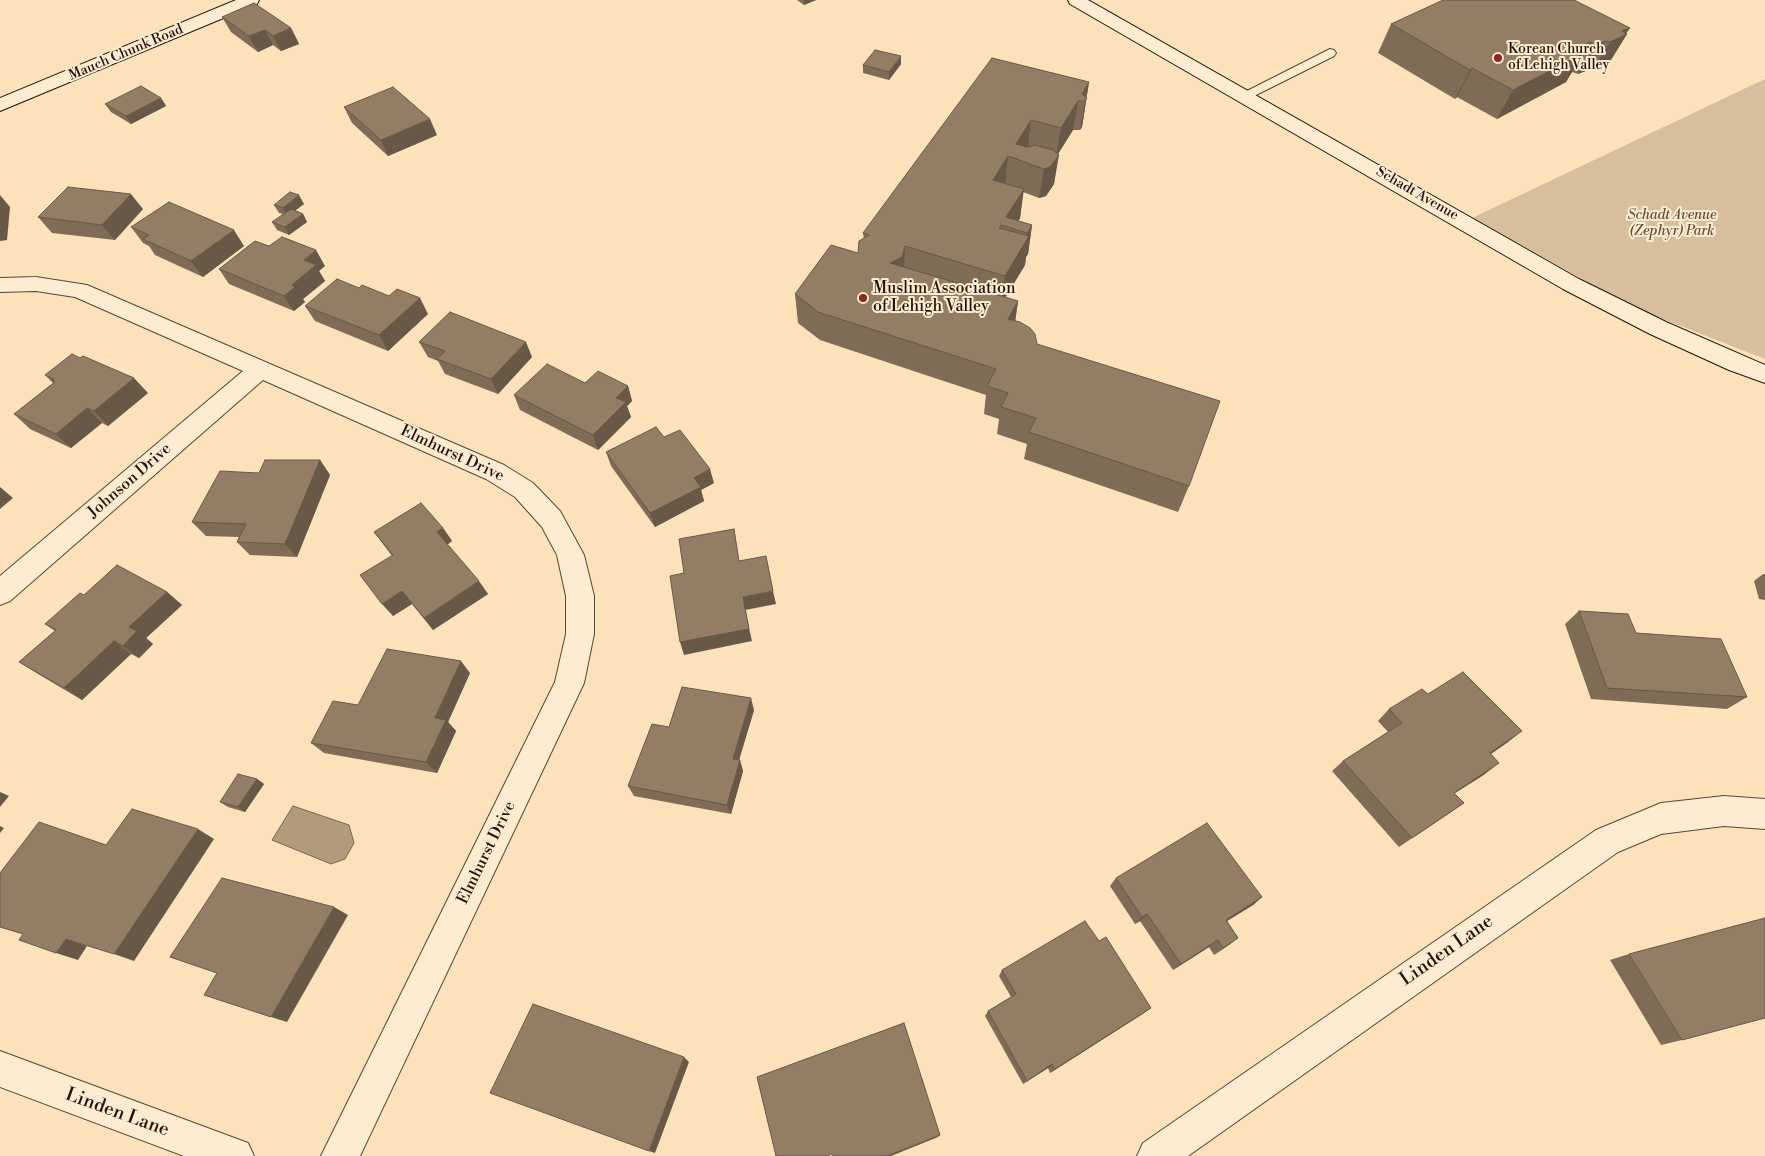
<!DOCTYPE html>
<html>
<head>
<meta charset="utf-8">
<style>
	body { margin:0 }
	canvas { display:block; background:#fce1ba }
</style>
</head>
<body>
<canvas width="1765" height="1156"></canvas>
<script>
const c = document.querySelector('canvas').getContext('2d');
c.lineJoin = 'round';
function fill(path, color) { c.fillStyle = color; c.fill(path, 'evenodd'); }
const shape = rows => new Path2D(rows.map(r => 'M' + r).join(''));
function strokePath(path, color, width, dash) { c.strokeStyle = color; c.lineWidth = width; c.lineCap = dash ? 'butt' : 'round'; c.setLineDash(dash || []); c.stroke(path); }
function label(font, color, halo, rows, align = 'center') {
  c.font = font + ' "Libre Bodoni",serif'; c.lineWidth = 4; c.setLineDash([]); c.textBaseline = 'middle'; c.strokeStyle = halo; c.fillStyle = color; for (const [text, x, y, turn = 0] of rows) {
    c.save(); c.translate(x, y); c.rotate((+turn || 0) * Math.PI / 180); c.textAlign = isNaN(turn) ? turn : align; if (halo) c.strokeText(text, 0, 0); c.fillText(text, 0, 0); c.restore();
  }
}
const green = shape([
	[1765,79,1765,359,1633,307,1472,218]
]);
const water = shape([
	[293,806,349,825,354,843,345,859,331,864,272,840,293,806]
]);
const lane = shape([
	[1330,49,1334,50,1336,53,1334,56,1248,99,1238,99,1237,96,1330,49]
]);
const street = shape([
	[36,277,87,285,504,465,533,483,560,511,584,555,594,596,594,634,584,683,360,1156,321,1156,555,682,566,634,566,596,557,555,542,527,515,497,486,479,263,380,10,601,0,605,0,576,243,371,75,297,36,291,0,292,0,278,36,277],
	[1724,796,1765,799,1765,829,1724,826,1661,834,1618,852,1188,1156,1137,1156,1143,1143,1596,830,1661,803,1724,796],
	[0,1051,248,1143,254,1156,184,1156,0,1087,0,1051]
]);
const secondary = shape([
	[236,0,259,0,257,4,0,111,0,98,236,0],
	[1068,0,1088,0,1579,279,1666,322,1765,365,1765,383,1729,370,1650,334,1563,289,1070,4,1068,0]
]);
const wall = shape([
	[797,0,816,0,804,5],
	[222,17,291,28,299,44,281,51,273,45,258,52,231,32],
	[1391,24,1630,28,1626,33,1627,34,1609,63,1592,71,1588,70,1578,74,1572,72,1566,82,1497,119,1457,97,1455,99,1378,53],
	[901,64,889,80,863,73,863,65],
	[1089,82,1082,127,1080,130,1073,130,1058,154,1054,184,1046,196,1039,198,1023,192,1020,218,1018,221,1032,225,1028,254,1026,257,1025,265,1005,298,1018,301,1015,321,1037,344,1189,486,1178,512,1024,459,1027,444,997,434,999,419,984,414,986,395,820,340,798,323,795,294,858,253,864,239,863,233],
	[161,98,166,106,131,124,111,112,105,104],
	[344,107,437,135,388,156,352,123],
	[304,204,295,210,303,214,307,222,289,235,277,230,272,222,283,214,279,213,274,205],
	[143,209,115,240,52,233,38,217],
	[131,227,244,246,203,277,155,255,149,246,143,243],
	[325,266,319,271,325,281,303,299,305,302,294,311,229,284,219,269],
	[359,288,389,296,428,314,388,351,315,321,305,306],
	[419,342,532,357,498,394,445,374,438,361,428,357],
	[45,375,148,393,108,426,102,423,71,448,30,429,14,414,53,383],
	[585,383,628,386,632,401,627,406,631,417,598,450,520,410,514,395],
	[664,437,714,483,701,490,704,501,655,527,611,466,606,452],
	[320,460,330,475,297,557,250,555,237,542,239,537,206,536,192,522,259,473],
	[443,528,452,541,447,544,488,594,433,630,412,604,393,616,392,556,374,532],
	[1763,574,1765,574,1765,600,1759,599,1754,581],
	[167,592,182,605,146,638,153,644,139,658,131,654,82,700,38,674,19,662,55,631,45,624,84,595],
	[1579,611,1636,633,1747,697,1727,709,1591,699,1565,624],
	[470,673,448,722,456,731,437,773,324,753,311,743,358,705],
	[1428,694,1508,742,1491,754,1485,774,1455,793,1451,812,1399,847,1332,771,1343,761,1388,732,1378,721,1389,709],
	[754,710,739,760,743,771,731,814,634,796,628,786,669,727],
	[257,779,264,784,245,812,228,807,220,802],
	[1116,878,1262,897,1253,905,1227,921,1238,938,1214,955,1209,947,1173,970,1140,921,1135,924,1110,886],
	[1629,954,1682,1040,1661,1045,1610,960],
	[1002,970,1144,1013,1050,1073,1048,1068,1023,1084,985,1016,988,1011,1011,997,999,976]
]);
const shadedWall = shape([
	[804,0,816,0,804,5],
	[291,28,299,44,281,51,273,36],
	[1630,28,1625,35,1627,34,1609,63,1592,71,1610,42,1622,31],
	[265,30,273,45,258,52,249,36],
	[1606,41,1588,70,1578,74,1596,45],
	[1590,42,1566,82,1497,119,1513,90,1577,49],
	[901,56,901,64,889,80,889,72],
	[1472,68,1457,97,1455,99,1470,70],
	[1089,82,1082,127,1080,130,1085,101,1082,94],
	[161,98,166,106,131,124,126,116],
	[1078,101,1073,130,1056,157,1061,128],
	[430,119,437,135,388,156,381,140],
	[1031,120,1028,149,1016,144],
	[1059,155,1054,184,1046,196,1039,198,1044,169],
	[1008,156,1005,185,993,180],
	[1024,189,1020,218,1013,229,1006,217],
	[131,194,143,209,115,240,102,225],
	[0,195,10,207,7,240,0,241],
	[299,195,304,204,288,216,283,208],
	[303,214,307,222,289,235,285,227],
	[1032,225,1028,254,1026,257,1025,265,1001,305,1005,276,1026,241,1027,233],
	[234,230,244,246,203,277,191,261],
	[905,246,904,275,890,263],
	[316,250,325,266,319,271,325,281,303,299,305,302,294,311,284,296,292,285,304,260],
	[420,298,428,314,388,351,379,335],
	[1018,301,1014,330,1008,319],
	[526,342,532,357,498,394,491,379],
	[134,378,148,393,108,426,94,411],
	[628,386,632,401,627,406,631,417,598,450,593,435,616,398],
	[87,408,102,423,71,448,56,434],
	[320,460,330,475,297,557,285,544],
	[710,469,714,483,701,490,704,501,655,527,650,513,694,478],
	[0,487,13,498,0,509],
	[443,528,452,541,446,546,437,532],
	[479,581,488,594,433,630,424,618],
	[402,591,412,604,393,616,382,604],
	[773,591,776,604,745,610,752,641,684,655,680,642,743,597],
	[167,592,182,605,146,638,153,644,139,658,123,646,129,627],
	[114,641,131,654,82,700,64,688],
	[461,661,470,673,448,722,456,731,437,773,426,762,435,718],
	[751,698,754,710,736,770,733,759],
	[1522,731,1508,742,1476,764,1490,753],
	[740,760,743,771,731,814,727,805],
	[1499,763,1485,774,1441,802,1454,793],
	[257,779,264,784,245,812,238,807],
	[0,792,9,796,0,807],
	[0,826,4,828,0,833],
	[198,829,214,839,134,961,114,954],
	[1262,897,1253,905,1217,927,1226,920],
	[334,907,348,915,287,1022,271,1017],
	[1147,914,1140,921,1135,924,1142,917],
	[1238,938,1229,945,1214,955,1223,948],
	[66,939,87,946,78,960,56,953],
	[1218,940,1209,947,1173,970,1181,964],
	[1151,1008,1144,1013,1050,1073,1055,1069],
	[684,1057,689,1062,655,1153,649,1151],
	[1052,1064,1048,1068,1023,1084,1027,1081],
	[940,1135,938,1137,891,1156,887,1156]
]);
const building = shape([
	[1443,0,1574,0,1630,28,1622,31,1627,34,1610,42,1606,41,1596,45,1590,42,1577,49,1584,53,1513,90,1472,68,1470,70,1391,24,1443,0],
	[254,3,291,28,273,36,265,30,249,36,222,17,254,3],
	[875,50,901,56,889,72,863,65,875,50],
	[992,58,1089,82,1082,94,1087,98,1085,101,1078,101,1061,128,1031,120,1016,144,1027,147,1035,145,1053,150,1059,155,1050,167,1044,169,1008,156,993,180,1024,189,1006,217,1032,225,1027,233,1001,225,999,228,1029,236,1005,276,905,246,902,257,890,263,1018,301,1008,319,1020,322,1030,328,1035,334,1037,344,1220,401,1189,486,1029,432,1036,418,1001,407,1008,393,987,386,996,369,818,312,795,294,831,245,858,253,859,241,869,235,863,233,992,58],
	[141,86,161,98,126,116,105,104,141,86],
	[393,87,430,119,381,140,344,107,393,87],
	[68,187,131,194,102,225,38,217,68,187],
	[290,192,299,195,283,208,274,205,290,192],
	[169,202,234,230,191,261,143,239,149,235,131,227,169,202],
	[291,209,303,214,285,227,272,222,291,209],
	[282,237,316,250,304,260,316,265,292,285,295,287,284,296,219,269,255,241,269,246,282,237],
	[337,279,359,288,362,285,389,296,397,289,420,298,379,335,305,306,337,279],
	[450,312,526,342,491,379,437,359,445,351,419,342,450,312],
	[72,354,80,358,83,356,134,378,94,411,87,408,56,434,14,414,55,382,52,380,54,379,45,375,72,354],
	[547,364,585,383,598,371,628,386,616,398,626,402,593,435,514,395,547,364],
	[656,427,664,437,680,430,710,469,694,478,701,487,650,513,606,452,656,427],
	[265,460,320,460,285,544,237,542,246,524,192,522,220,471,259,473,265,460],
	[421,503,443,528,437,532,479,581,424,618,402,591,382,604,360,575,393,555,374,532,421,503],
	[734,529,739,561,766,556,773,591,743,597,749,629,680,642,670,576,684,573,679,539,734,529],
	[117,565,167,592,129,627,137,631,123,646,114,641,64,688,19,662,56,630,45,624,80,593,84,595,117,565],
	[1579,611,1628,614,1636,633,1721,639,1747,697,1607,688,1579,611],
	[387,649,461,661,435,718,446,720,426,762,311,743,333,701,358,705,387,649],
	[1463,672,1522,731,1490,753,1499,763,1454,793,1464,803,1412,838,1343,761,1402,723,1389,709,1422,689,1428,694,1463,672],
	[682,687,751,698,733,759,740,760,727,805,628,786,652,724,669,727,682,687],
	[238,774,257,779,238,807,220,802,238,774],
	[132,809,198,829,114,954,66,939,56,953,19,940,23,934,0,927,0,873,39,822,106,845,132,809],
	[1207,823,1262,897,1226,920,1238,938,1223,948,1218,940,1181,964,1147,914,1142,917,1116,878,1207,823],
	[222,878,334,907,271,1017,204,995,217,973,170,957,222,878],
	[1765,918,1765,1018,1682,1040,1629,954,1765,918],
	[1085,921,1099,941,1106,937,1151,1008,1055,1069,1052,1064,1027,1081,988,1011,1016,994,1002,970,1085,921],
	[533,1004,684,1057,649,1151,490,1093,533,1004],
	[904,1023,940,1135,887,1156,833,1156,832,1154,827,1156,776,1156,757,1077,904,1023]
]);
const markers = [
	[1498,58,5,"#8f2418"],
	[863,298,5,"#8f2418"]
];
const farPoinames = [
	["Korean Church",1508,50],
	["of Lehigh Valley",1508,66]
];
const farStreetnames = [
	["Mauch Chunk Road",126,53,-23],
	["Schadt Avenue",1417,194,30]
];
const farParknames = [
	["Schadt Avenue",1672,216],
	["(Zephyr) Park",1672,232]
];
const poiNames = [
	["Muslim Association",873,289],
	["of Lehigh Valley",873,307]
];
const streetNames = [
	["Elmhurst Drive",452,454,25],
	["Johnson Drive",130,481,-41],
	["Elmhurst Drive",487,853,-64]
];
const nearStreetnames = [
	["Linden Lane",1447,951,-35],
	["Linden Lane",117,1113,20]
];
fill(green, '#d7be9c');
fill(water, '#b29b7d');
strokePath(water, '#78654e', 1);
strokePath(lane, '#584634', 2);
strokePath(street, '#584634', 2);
strokePath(secondary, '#221308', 2);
fill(lane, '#fdecd2');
fill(street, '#fdecd2');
fill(secondary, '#fdecd2');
fill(wall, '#7e6c57');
fill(shadedWall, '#675847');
fill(building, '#937e65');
strokePath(building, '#675847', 1);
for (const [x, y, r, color] of markers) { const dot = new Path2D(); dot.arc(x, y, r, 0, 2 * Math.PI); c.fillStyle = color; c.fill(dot); strokePath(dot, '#fdecd2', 2); }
label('14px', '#221308', '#fdecd2', farPoinames, 'left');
label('14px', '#221308', '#fdecd2', farStreetnames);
label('italic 14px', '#614f3c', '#fdecd2', farParknames);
label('16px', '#221308', '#fdecd2', poiNames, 'left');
label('16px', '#221308', '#fdecd2', streetNames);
label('19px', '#221308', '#fdecd2', nearStreetnames);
</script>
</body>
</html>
